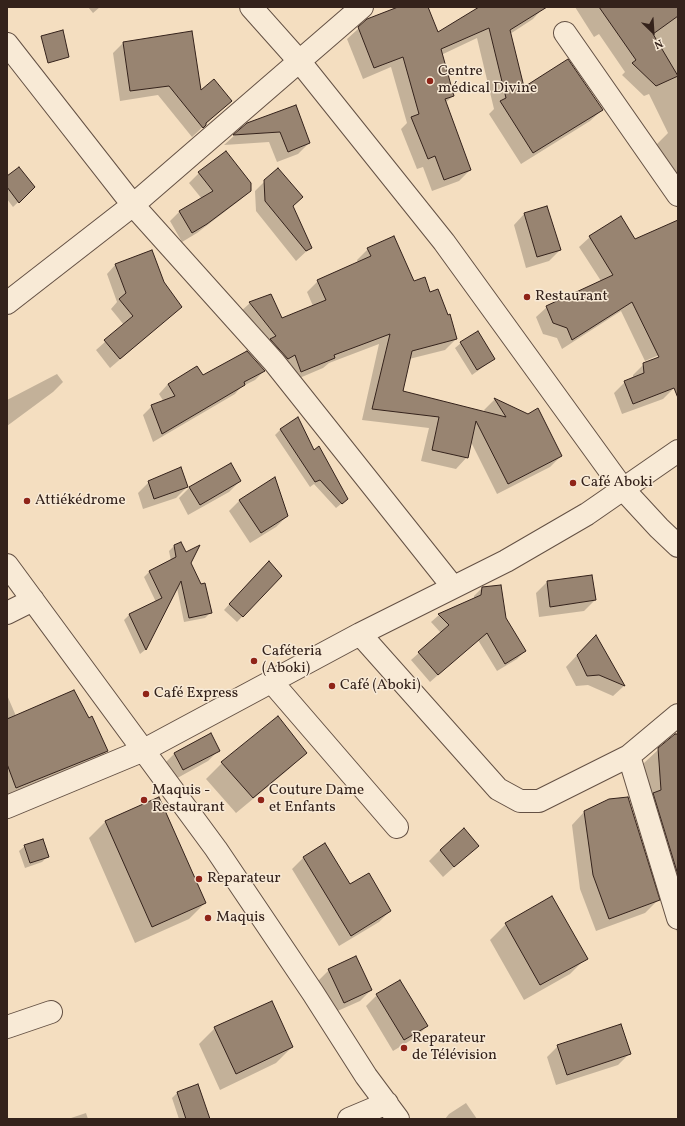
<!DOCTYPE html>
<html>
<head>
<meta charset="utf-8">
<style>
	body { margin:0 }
	#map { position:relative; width:685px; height:1126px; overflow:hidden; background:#f4dec0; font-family:Vollkorn,serif }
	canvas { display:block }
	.frame { position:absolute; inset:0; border:8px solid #34221b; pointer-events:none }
	.north { position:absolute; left:633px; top:12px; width:40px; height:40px; -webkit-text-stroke:3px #f8ead6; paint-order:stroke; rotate:155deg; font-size:11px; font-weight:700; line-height:16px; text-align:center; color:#34221b }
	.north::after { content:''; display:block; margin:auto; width:14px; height:18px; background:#34221b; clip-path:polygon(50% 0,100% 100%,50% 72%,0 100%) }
</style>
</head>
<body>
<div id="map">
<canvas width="685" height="1126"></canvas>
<div class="frame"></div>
<div class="north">N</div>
</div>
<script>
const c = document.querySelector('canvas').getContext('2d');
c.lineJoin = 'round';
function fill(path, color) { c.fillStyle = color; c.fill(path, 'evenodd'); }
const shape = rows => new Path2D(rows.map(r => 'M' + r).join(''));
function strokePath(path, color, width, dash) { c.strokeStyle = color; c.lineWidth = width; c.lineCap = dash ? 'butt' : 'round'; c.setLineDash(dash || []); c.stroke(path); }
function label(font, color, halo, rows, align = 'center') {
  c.font = font + ' Vollkorn,serif'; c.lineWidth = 3; c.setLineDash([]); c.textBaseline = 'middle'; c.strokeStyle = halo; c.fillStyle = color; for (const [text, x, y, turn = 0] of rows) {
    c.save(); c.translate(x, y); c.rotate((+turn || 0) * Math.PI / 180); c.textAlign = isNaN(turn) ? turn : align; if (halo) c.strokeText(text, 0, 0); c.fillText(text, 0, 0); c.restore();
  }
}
const shadow = shape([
	[88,7,100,7,93,13],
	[397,7,427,7,438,34,481,7,544,7,533,19,510,34,523,88,602,110,590,121,521,164,489,114,494,109,477,38,441,55,453,96,445,103,470,170,459,181,432,191,423,167,417,169,401,129,407,123,391,67,363,79,347,39,368,20],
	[575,7,678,7,678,175,677,176,654,147,668,133,649,94,644,96,622,75,625,72,599,34,594,37],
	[191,32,200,92,231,101,192,137,158,95,120,101,113,53,123,43],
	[295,106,309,143,298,154,277,162,269,142,224,145,247,124],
	[199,173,250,191,240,200,197,233,182,242,170,221,180,211,202,199,189,183],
	[7,177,30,191,13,207,7,199],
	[265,181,292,207,311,247,296,261,256,211,255,191],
	[525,213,560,250,549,261,526,268,514,225],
	[678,221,678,347,645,361,621,311,562,349,557,338,543,334,536,317,547,307,601,281,579,247,590,237,635,240],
	[368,249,430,294,456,339,445,350,409,359,402,391,486,413,484,410,495,399,528,415,561,456,550,467,497,494,471,442,467,457,456,469,421,461,429,428,362,420,379,344,329,363,323,368,290,382,239,313,250,303,282,320,313,306,307,292,318,281,358,263,357,260],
	[116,264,163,283,181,307,110,368,96,350,124,325,111,309,117,302,107,274],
	[461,343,494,359,472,375,455,348],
	[644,364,674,388,663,399,622,414,614,393,625,382,633,379,633,375],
	[197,367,203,376,264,371,255,380,241,387,235,394,153,442,143,415,152,406,164,402,159,394,168,384],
	[57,374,63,382,53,392,7,426,7,400],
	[281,429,313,452,347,499,341,504,336,508,314,484,310,487,275,435],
	[240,481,229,492,188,515,179,498,190,487],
	[149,482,187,487,176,498,143,509,138,493],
	[240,500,287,516,276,527,250,543,229,511],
	[174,546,190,563,211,612,205,618,184,622,177,588,145,650,140,654,124,620,129,615,156,602,144,577,149,572,171,561,169,551],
	[263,567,281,576,237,622,224,610],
	[547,582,595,600,584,611,539,617,536,593],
	[482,588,505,618,525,651,517,659,497,671,478,640,430,682,411,660,441,633,431,622,439,615,474,599,474,596],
	[595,636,624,686,613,696,588,685,576,686,566,667],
	[7,695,16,716,107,751,96,761,7,797],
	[278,718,305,753,289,769,236,813,206,779,222,763],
	[211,735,219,750,208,761,172,781,163,765,174,754],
	[678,735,678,935,672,917,646,801,644,763,659,749],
	[585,811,658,900,645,913,596,931,580,889,572,825],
	[105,822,205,903,189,919,135,943,89,838],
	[478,845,443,877,429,861,440,850],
	[25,846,47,857,42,862,25,868,19,851],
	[303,858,350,886,390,911,379,922,339,946,292,869],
	[506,924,586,958,570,974,524,1000,490,940],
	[329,970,371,990,360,1001,333,1013,318,981],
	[377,995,427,1026,416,1037,393,1051,366,1006],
	[271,1002,292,1047,276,1063,220,1090,199,1044,215,1028],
	[558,1046,629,1054,618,1065,556,1085,547,1057],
	[178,1092,209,1119,179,1119,172,1098],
	[466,1103,477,1119,445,1119,449,1114],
	[86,1113,88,1119,68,1119]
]);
const building = shape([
	[398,7,428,7,438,32,479,7,547,7,510,30,524,87,568,59,603,110,533,153,500,101,506,98,489,28,441,49,454,96,445,99,471,170,444,180,435,156,428,159,411,117,419,114,403,57,374,68,358,27,367,19,398,7],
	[599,7,678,7,678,16,653,34,678,76,656,86,632,63,636,60,599,7],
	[63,30,69,57,48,63,41,36,63,30],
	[192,31,201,90,214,79,232,101,206,123,206,125,203,128,169,86,130,91,123,42,192,31],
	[296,105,310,143,288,152,280,132,233,135,247,123,296,105],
	[226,151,251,183,251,191,207,224,192,233,179,211,213,191,198,172,226,151],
	[19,167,35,187,19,203,7,187,7,176,19,167],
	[278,168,303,197,293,206,312,248,306,251,265,201,264,180,278,168],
	[547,206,561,250,537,257,524,213,547,206],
	[621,216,635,239,678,220,678,398,674,388,633,404,624,381,644,373,643,363,659,357,632,302,572,340,567,328,553,323,546,306,613,275,589,236,621,216],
	[394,236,414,281,425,277,430,292,438,289,448,315,450,314,457,339,412,351,403,391,506,417,494,398,528,414,538,408,562,456,508,484,476,421,468,458,432,450,439,417,372,409,390,334,334,355,335,358,301,372,295,355,288,359,270,339,276,336,249,302,271,294,282,318,326,300,317,280,371,256,367,248,394,236],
	[152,250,164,282,182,307,120,359,104,340,133,316,119,299,126,293,115,264,152,250],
	[478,331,495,359,477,370,460,342,478,331],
	[247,351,265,371,244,382,245,385,162,434,151,405,175,396,168,384,197,366,203,375,247,351],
	[298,417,314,450,319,446,348,499,342,504,320,480,315,482,280,429,298,417],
	[231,463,241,481,200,505,189,487,231,463],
	[181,467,188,487,154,499,148,481,181,467],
	[275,477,288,516,261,533,239,500,275,477],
	[181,542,186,552,200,545,191,563,201,584,205,583,212,613,189,618,181,581,146,650,129,614,162,598,149,571,176,557,174,545,181,542],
	[269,561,282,576,243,617,229,604,269,561],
	[592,575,596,600,550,607,547,581,592,575],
	[501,585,506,618,526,651,505,664,487,633,438,675,418,652,449,625,438,614,481,595,482,587,501,585],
	[596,635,625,686,599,675,587,676,577,655,596,635],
	[74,690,89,718,92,716,108,751,16,788,7,764,7,719,74,690],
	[278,716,307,753,253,798,221,762,278,716],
	[211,733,220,751,183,770,174,753,211,733],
	[675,734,678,734,678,875,653,793,661,790,658,748,675,734],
	[159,797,206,903,152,927,105,821,159,797],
	[628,797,660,900,609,919,593,875,584,811,609,799,628,797],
	[464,828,479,846,454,867,440,850,464,828],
	[43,839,49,857,30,863,24,845,43,839],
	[325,843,350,884,369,873,391,911,351,936,303,857,325,843],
	[552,896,588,959,540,985,505,923,552,896],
	[356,956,372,990,344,1003,328,969,356,956],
	[400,980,428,1026,404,1040,376,994,400,980],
	[272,1001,293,1047,236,1074,214,1027,272,1001],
	[621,1024,631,1054,567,1075,557,1045,621,1024],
	[198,1084,210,1119,186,1119,177,1092,198,1084]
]);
const minor = shape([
	[251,7,300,62,444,242,623,489,659,528,678,546],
	[565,33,678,195],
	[7,44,133,205,274,362,453,587],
	[7,303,133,205,362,7],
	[7,565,216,849,313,993,366,1076,398,1119],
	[7,613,33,600],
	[360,634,498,789,520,801,539,801,629,756,678,715],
	[271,681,397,827],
	[629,756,678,918],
	[7,807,144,750,360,634,506,561,587,514,678,451],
	[7,1027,51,1012],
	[349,1119,387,1103]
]);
const markers = [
	[430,81,4,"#8f2418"],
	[527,297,4,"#8f2418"],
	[573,483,4,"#8f2418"],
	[27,501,4,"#8f2418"],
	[254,661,4,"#8f2418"],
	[332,686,4,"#8f2418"],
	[146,694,4,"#8f2418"],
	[144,800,4,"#8f2418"],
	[261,800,4,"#8f2418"],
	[199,879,4,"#8f2418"],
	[208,918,4,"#8f2418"],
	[404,1048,4,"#8f2418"]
];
const poiNames = [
	["Centre",438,72],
	["médical Divine",438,89],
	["Restaurant",535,297],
	["Café Aboki",581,483],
	["Attiékédrome",35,501],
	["Caféteria",262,652],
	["(Aboki)",262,669],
	["Café (Aboki)",340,686],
	["Café Express",154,694],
	["Maquis -",152,791],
	["Restaurant",152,808],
	["Couture Dame",269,791],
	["et Enfants",269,808],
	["Reparateur",207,879],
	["Maquis",216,918],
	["Reparateur",412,1039],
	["de Télévision",412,1056]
];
fill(shadow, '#0003');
fill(building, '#988471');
strokePath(building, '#34221b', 1);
strokePath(minor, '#645144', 24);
strokePath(minor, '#f8ead6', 22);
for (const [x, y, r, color] of markers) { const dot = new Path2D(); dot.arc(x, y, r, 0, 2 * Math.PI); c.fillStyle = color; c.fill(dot); strokePath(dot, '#f8ead6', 1.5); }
label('15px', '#34221b', '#f8ead6', poiNames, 'left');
</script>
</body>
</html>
